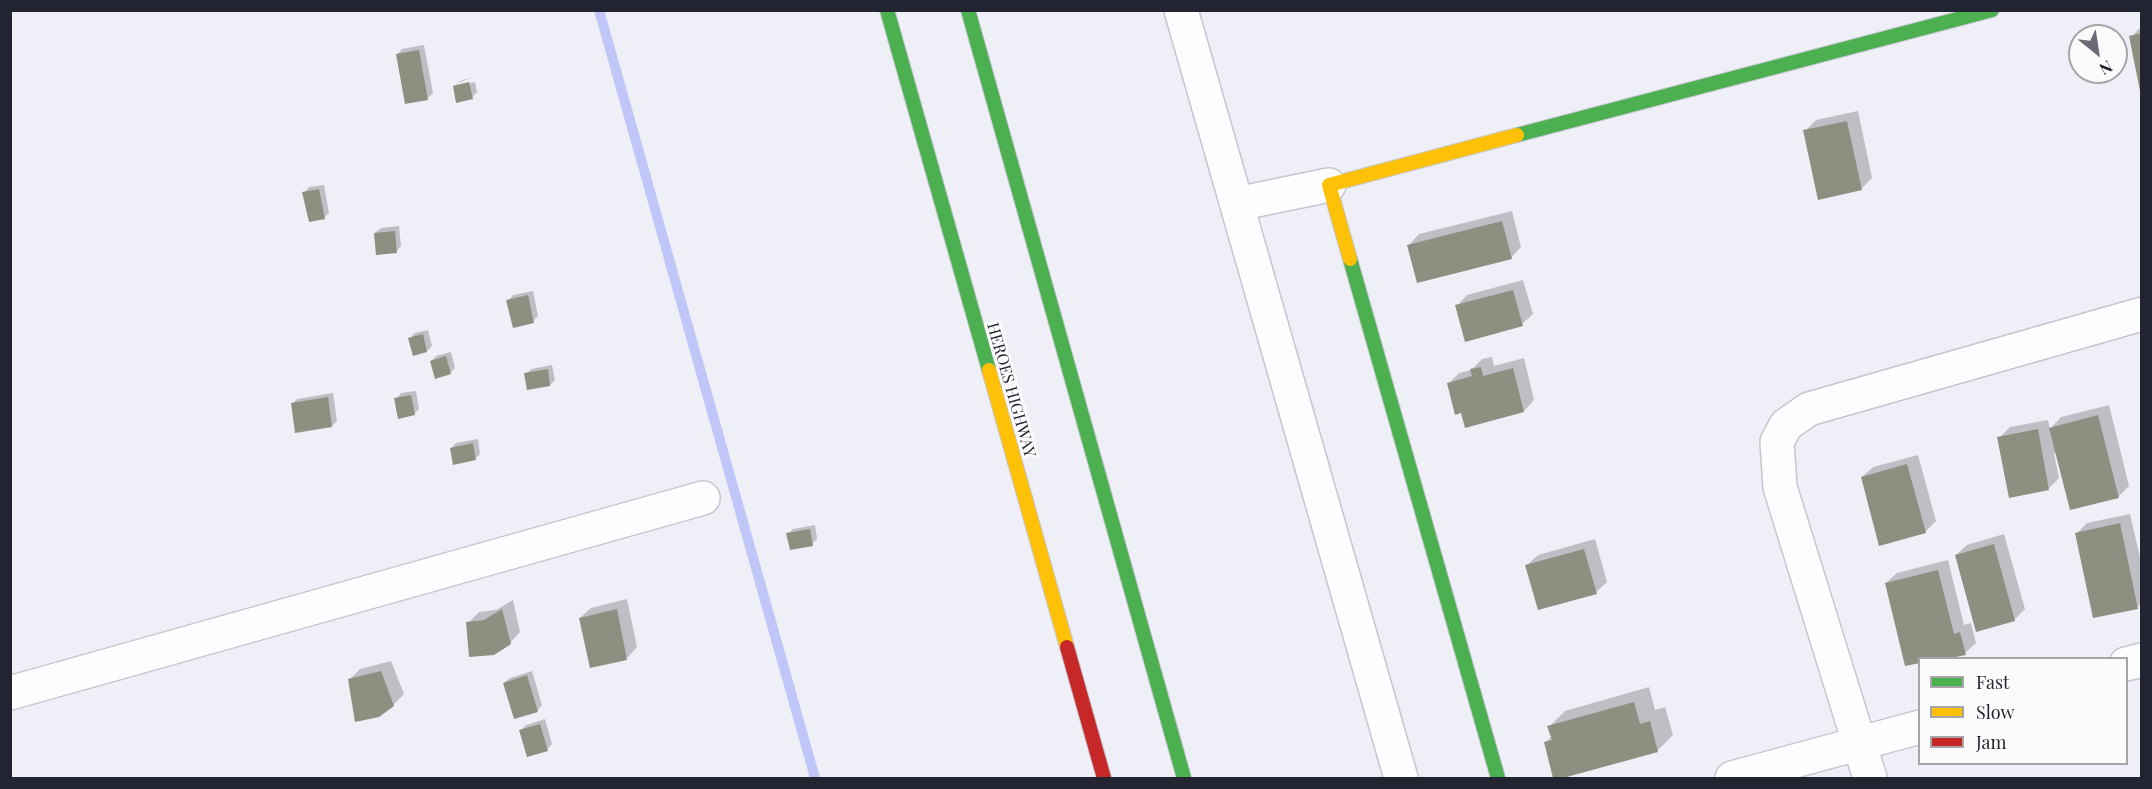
<!DOCTYPE html>
<html>
<head>
<meta charset="utf-8">
<style>
	body { margin:0 }
	#map { position:relative; width:2152px; height:789px; overflow:hidden; background:#eeeff7; font-family:"Playfair Display",serif }
	canvas { display:block }
	.frame { position:absolute; inset:0; border:12px solid #232431; pointer-events:none }
	.legend { position:absolute; left:1918px; top:657px; width:210px; height:108px; box-sizing:border-box; background:#fbfbfb; border:2px solid #a5a5aa; margin:0; padding:8px 10px; list-style:none; font-size:18px; color:#232431 }
	.legend li { display:flex; align-items:center; gap:12px; height:30px }
	.legend b { width:30px; border:2px solid #a5a5aa }
	.north { position:absolute; left:2068px; top:24px; width:60px; height:60px; box-sizing:border-box; background:#fbfbfb; border:2px solid #a5a5aa; border-radius:50%; rotate:150deg; font-size:16px; font-weight:700; line-height:24px; text-align:center; color:#232431 }
	.north::after { content:''; display:block; margin:auto; width:21px; height:27px; background:#6a6b76; clip-path:polygon(50% 0,100% 100%,50% 72%,0 100%) }
</style>
</head>
<body>
<div id="map">
<canvas width="2152" height="789"></canvas>
<div class="frame"></div>
<ul class="legend">
<li><b style="height:8px;background:#4caf50"></b>Fast</li>
<li><b style="height:8px;background:#ffc107"></b>Slow</li>
<li><b style="height:8px;background:#c62828"></b>Jam</li>
</ul>
<div class="north">N</div>
</div>
<script>
const c = document.querySelector('canvas').getContext('2d');
c.lineJoin = 'round';
function fill(path, color) { c.fillStyle = color; c.fill(path, 'evenodd'); }
const shape = rows => new Path2D(rows.map(r => 'M' + r).join(''));
function strokePath(path, color, width, dash) { c.strokeStyle = color; c.lineWidth = width; c.lineCap = dash ? 'butt' : 'round'; c.setLineDash(dash || []); c.stroke(path); }
function label(font, color, halo, rows, align = 'center') {
  c.font = font + ' "Playfair Display",serif'; c.lineWidth = 6; c.setLineDash([]); c.textBaseline = 'middle'; c.strokeStyle = halo; c.fillStyle = color; for (const [text, x, y, turn = 0] of rows) {
    c.save(); c.translate(x, y); c.rotate((+turn || 0) * Math.PI / 180); c.textAlign = isNaN(turn) ? turn : align; if (halo) c.strokeText(text, 0, 0); c.fillText(text, 0, 0); c.restore();
  }
}
const shadow = shape([
	[2142,26,2142,89,2131,37],
	[424,45,433,93,428,98,406,102,397,55,402,49],
	[474,77,458,83,458,86,475,82,477,92,472,97,455,86,460,81],
	[1858,111,1872,178,1861,189,1805,131,1816,120],
	[324,185,329,213,324,218,304,193,309,187],
	[1512,211,1521,247,1511,258,1409,245,1419,234],
	[399,226,401,246,396,251,375,233,381,228],
	[1523,280,1533,314,1522,324,1457,306,1467,295],
	[533,291,538,316,533,321,508,301,513,295],
	[428,330,432,346,427,351,410,338,415,333],
	[451,352,455,368,450,373,431,361,436,356],
	[1492,357,1494,366,1524,358,1534,400,1524,411,1462,411,1448,384,1459,373,1471,370,1482,359],
	[552,365,555,380,550,385,526,374,531,369],
	[416,391,419,409,414,414,396,399,401,393],
	[333,393,337,421,332,426,292,404,297,399],
	[2109,405,2129,486,2119,496,2071,509,2057,453,2054,453,2059,478,2048,489,1999,438,2010,427,2048,420,2050,429,2061,417],
	[478,439,480,454,475,459,451,448,456,443],
	[1918,455,1936,521,1925,532,1862,477,1873,467],
	[2130,514,2142,566,2142,603,2137,607,2076,534,2087,523],
	[815,525,817,539,812,544,788,534,793,529],
	[2004,534,2025,609,2014,620,1956,555,1967,545],
	[1595,539,1607,582,1596,592,1527,565,1538,555],
	[1948,560,1964,625,1971,623,1976,643,1965,653,1920,658,1886,583,1897,573],
	[627,599,637,647,627,658,580,618,591,608],
	[513,600,520,632,510,643,468,623,479,612,496,610],
	[391,661,404,694,393,705,350,679,360,669],
	[532,671,542,705,537,711,504,683,510,678],
	[1649,687,1655,710,1665,707,1673,735,1657,751,1555,778,1545,743,1552,736,1549,727,1565,711],
	[545,719,552,744,547,750,521,730,526,725]
]);
const stream = shape([
	[599,10,815,778]
]);
const building = shape([
	[2142,33,2142,91,2140,91,2129,36],
	[419,50,428,100,405,104,396,54],
	[469,82,473,99,456,103,453,86],
	[1847,121,1862,190,1818,200,1803,130],
	[319,189,325,219,309,222,302,192],
	[1502,221,1512,259,1417,283,1407,245],
	[395,231,397,253,376,255,374,233],
	[1513,290,1523,326,1465,342,1455,305],
	[528,295,534,323,513,328,506,300],
	[423,334,427,352,413,356,408,338],
	[446,356,451,374,435,379,430,361],
	[1481,367,1483,376,1513,368,1524,412,1465,428,1461,413,1455,415,1447,383,1472,376,1470,369],
	[548,369,550,386,527,390,524,373],
	[411,395,415,415,398,419,394,398],
	[328,397,332,427,295,433,291,403],
	[2098,415,2119,498,2070,510,2049,428],
	[2038,429,2049,490,2009,498,1997,437],
	[473,443,476,460,453,465,450,448],
	[1907,464,1926,533,1879,546,1861,477],
	[2120,523,2138,609,2093,618,2075,533],
	[810,529,813,546,790,550,786,533],
	[1994,544,2015,621,1976,632,1955,555],
	[1584,549,1597,594,1538,610,1525,565],
	[1938,570,1954,634,1960,632,1966,655,1950,658,1920,658,1920,663,1905,666,1885,583],
	[502,609,511,644,494,655,469,657,466,622,484,620],
	[617,609,627,660,590,668,579,618],
	[381,671,394,706,379,717,355,722,348,679],
	[527,675,538,712,514,719,503,683],
	[1634,702,1640,724,1650,721,1658,752,1563,778,1553,778,1544,742,1552,740,1547,726],
	[540,724,548,751,527,757,519,730]
]);
const street = shape([
	[1181,10,1401,778],
	[1237,204,1329,185],
	[2126,664,2142,660],
	[10,693,703,498],
	[1732,778,1920,727],
	[1870,778,1780,487,1777,442,1786,425,1809,409,2142,314]
]);
const fast = shape([
	[887,10,989,370],
	[968,10,1184,778],
	[1517,135,1992,10],
	[1350,259,1498,778]
]);
const slow = shape([
	[1350,259,1329,185,1517,135],
	[989,370,1067,647]
]);
const jam = shape([
	[1067,647,1104,778]
]);
const streetNames = [
	["HEROES HIGHWAY",1011,390,74]
];
fill(shadow, '#0003');
strokePath(stream, '#c1c6f8', 10);
fill(building, '#8e8e81');
strokePath(street, '#c5c6d0', 36);
strokePath(fast, '#c5c6d0', 16);
strokePath(slow, '#c5c6d0', 16);
strokePath(jam, '#c5c6d0', 16);
strokePath(street, '#fcfdfe', 33);
strokePath(fast, '#4caf50', 14);
strokePath(slow, '#ffc107', 14);
strokePath(jam, '#c62828', 14);
label('16px', '#232431', '#fbfbfb', streetNames);
</script>
</body>
</html>
